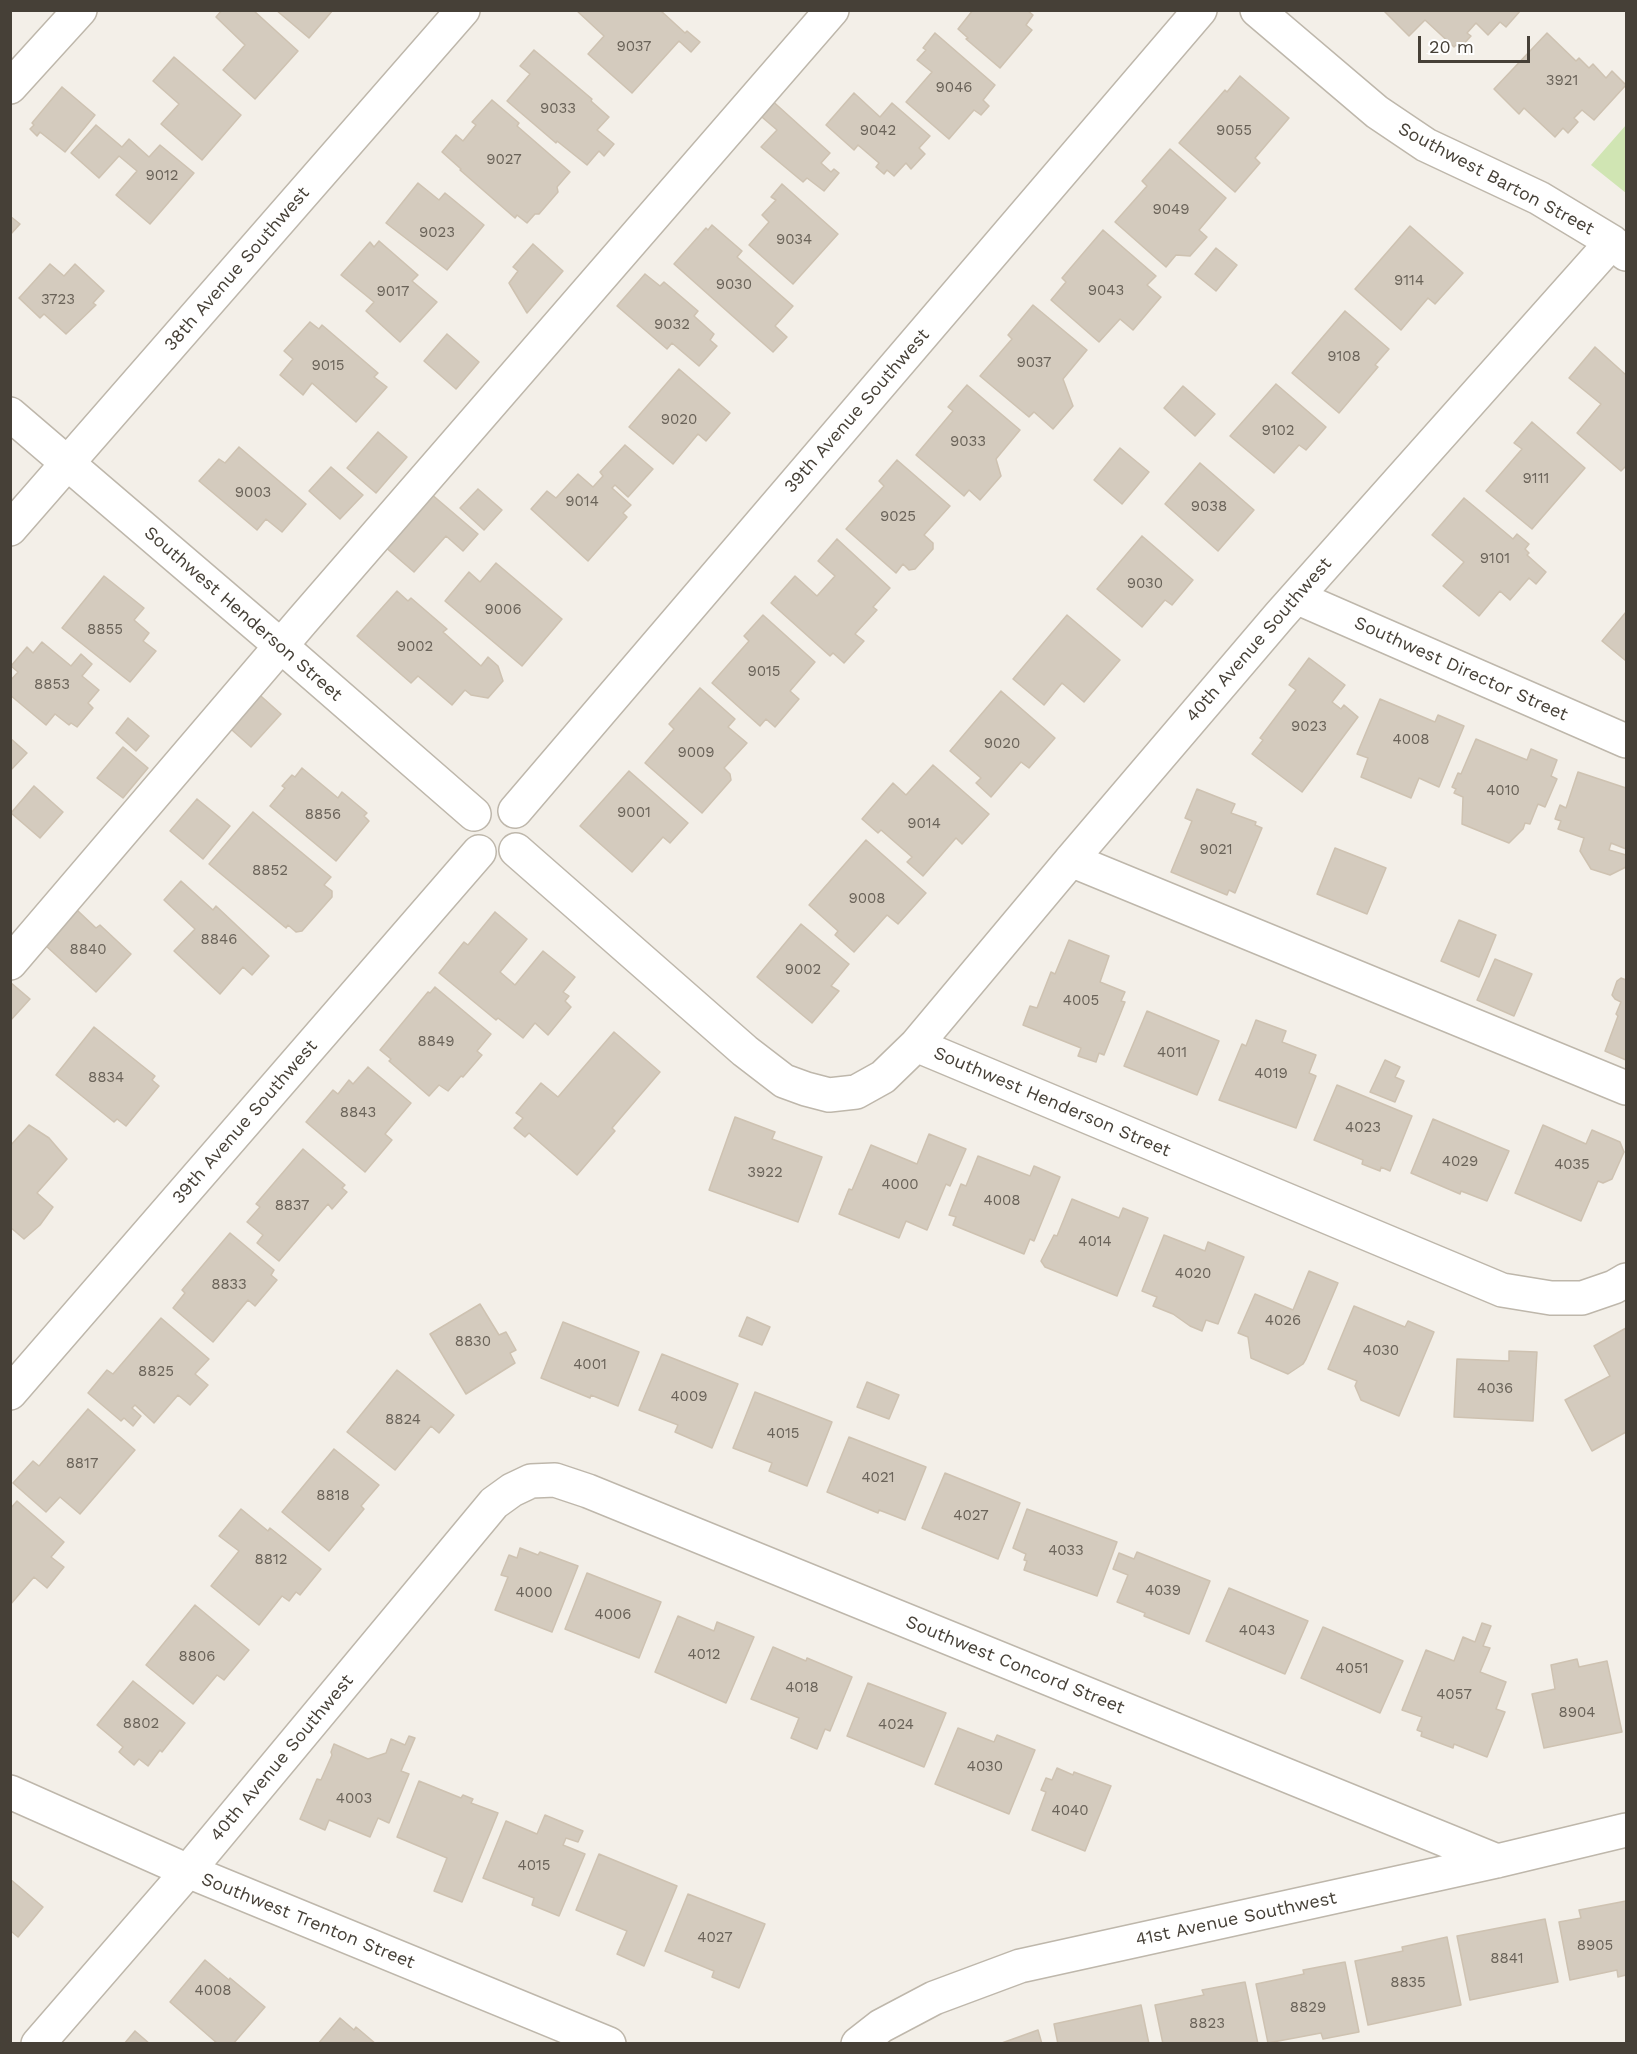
<!DOCTYPE html>
<html>
<head>
<meta charset="utf-8">
<style>
	body { margin:0 }
	#map { position:relative; width:1637px; height:2054px; overflow:hidden; background:#f3efe8; font-family:"Work Sans",sans-serif }
	canvas { display:block }
	.frame { position:absolute; inset:0; border:12px solid #464037; pointer-events:none }
	.scale { position:absolute; left:1418px; top:36px; width:112px; height:27px; box-sizing:border-box; border:3px solid #464037; border-top:0; padding-left:8px; font-size:18px; line-height:21px; white-space:nowrap; color:#464037; -webkit-text-stroke:4px #fff; paint-order:stroke }
</style>
</head>
<body>
<div id="map">
<canvas width="1637" height="2054"></canvas>
<div class="frame"></div>
<div class="scale">20 m</div>
</div>
<script>
const c = document.querySelector('canvas').getContext('2d');
c.lineJoin = 'round';
function fill(path, color) { c.fillStyle = color; c.fill(path, 'evenodd'); }
const shape = rows => new Path2D(rows.map(r => 'M' + r).join(''));
function strokePath(path, color, width, dash) { c.strokeStyle = color; c.lineWidth = width; c.lineCap = dash ? 'butt' : 'round'; c.setLineDash(dash || []); c.stroke(path); }
function label(font, color, halo, rows, align = 'center') {
  c.font = font + ' "Work Sans",sans-serif'; c.lineWidth = 6; c.setLineDash([]); c.textBaseline = 'middle'; c.strokeStyle = halo; c.fillStyle = color; for (const [text, x, y, turn = 0] of rows) {
    c.save(); c.translate(x, y); c.rotate((+turn || 0) * Math.PI / 180); c.textAlign = isNaN(turn) ? turn : align; if (halo) c.strokeText(text, 0, 0); c.fillText(text, 0, 0); c.restore();
  }
}
const green = shape([
	[1626,125,1626,193,1591,165]
]);
const building = shape([
	[222,10,253,10,298,51,255,99,223,70,245,45,216,17,222,10],
	[276,10,333,10,309,38,276,10],
	[576,10,660,10,685,33,687,31,700,42,691,52,679,41,632,93,588,54,604,36,576,10],
	[973,10,1027,10,1033,15,1026,25,1032,30,1000,68,966,39,968,38,958,29,973,10],
	[1383,10,1521,10,1506,27,1500,22,1488,35,1476,23,1467,33,1471,36,1460,48,1456,45,1454,47,1425,20,1409,36,1383,10],
	[935,33,995,85,983,100,989,106,981,115,974,110,949,139,906,102,932,72,917,60,926,50,923,48,935,33],
	[1547,33,1576,61,1579,58,1589,68,1593,64,1606,78,1612,71,1626,85,1594,120,1582,110,1574,118,1578,122,1568,133,1563,128,1555,137,1524,108,1519,114,1494,89,1547,33],
	[534,50,592,99,591,101,609,117,597,130,614,144,604,156,599,151,587,165,557,141,556,143,507,101,530,74,520,66,534,50],
	[174,57,241,115,202,160,161,124,179,104,153,81,174,57],
	[1240,76,1289,118,1255,158,1260,163,1235,192,1179,143,1225,90,1227,92,1240,76],
	[62,87,95,115,65,152,40,132,37,136,30,129,34,125,32,123,62,87],
	[854,93,880,117,892,103,930,136,919,148,925,154,911,169,906,163,894,176,887,170,884,174,876,167,879,163,858,145,854,150,826,125,854,93],
	[768,97,830,153,821,163,831,172,834,169,839,173,824,191,807,178,803,182,761,147,777,130,756,112,768,97],
	[492,100,519,123,517,126,570,172,557,187,558,192,539,214,535,214,527,223,517,215,515,218,460,170,461,169,442,152,456,135,463,141,476,125,472,122,492,100],
	[96,125,122,147,129,139,149,157,160,145,194,173,150,224,116,195,137,171,119,156,99,178,71,153,96,125],
	[1170,149,1226,198,1199,230,1207,237,1190,256,1176,255,1166,267,1115,222,1147,186,1142,181,1170,149],
	[418,183,439,200,445,193,484,225,447,270,386,223,418,183],
	[782,184,838,234,793,284,749,245,769,222,762,215,776,200,771,197,782,184],
	[10,216,20,224,10,235,10,216],
	[712,225,742,251,737,257,793,306,775,326,787,337,773,352,674,264,706,228,708,230,712,225],
	[1410,226,1463,273,1435,304,1428,298,1401,330,1355,289,1410,226],
	[1103,230,1156,276,1147,285,1161,297,1133,330,1120,319,1099,342,1051,300,1066,282,1062,278,1103,230],
	[379,241,418,275,412,281,437,302,400,342,366,311,374,302,341,275,370,242,374,247,379,241],
	[533,244,563,271,527,313,509,283,518,271,513,267,533,244],
	[1216,248,1237,265,1216,291,1195,274,1216,248],
	[50,264,64,276,75,264,104,291,93,303,96,305,66,334,44,314,40,318,19,298,50,264],
	[645,274,660,286,664,282,698,311,694,316,714,334,710,340,717,346,699,366,672,343,667,349,617,306,645,274],
	[1033,305,1087,350,1063,379,1073,406,1053,429,1034,412,1029,417,980,376,1012,339,1008,335,1033,305],
	[1345,311,1389,349,1375,365,1378,367,1339,413,1292,373,1345,311],
	[310,322,319,329,322,325,378,373,374,377,387,387,356,422,312,383,303,395,280,375,293,359,284,351,310,322],
	[447,334,479,362,456,389,424,361,447,334],
	[1595,347,1626,375,1626,468,1625,467,1621,471,1577,433,1601,404,1569,378,1595,347],
	[679,369,730,413,706,441,698,434,673,464,629,427,679,369],
	[1276,384,1326,427,1306,450,1299,445,1274,473,1230,436,1276,384],
	[967,385,1020,430,996,459,1001,476,980,500,969,490,964,496,916,455,953,411,948,407,967,385],
	[1183,386,1215,414,1195,436,1164,408,1183,386],
	[1532,422,1585,468,1532,529,1486,491,1522,449,1514,443,1532,422],
	[378,432,407,457,376,493,347,468,378,432],
	[625,445,653,469,628,497,615,485,612,488,631,505,623,513,627,517,588,561,531,509,547,491,556,498,578,474,593,487,603,476,600,472,625,445],
	[239,447,306,504,282,532,266,519,257,530,199,481,219,459,225,463,239,447],
	[1120,448,1149,472,1122,504,1094,480,1120,448],
	[897,460,950,506,924,535,933,543,933,549,915,569,909,570,903,564,896,573,846,529,884,486,879,481,897,460],
	[1200,463,1254,510,1218,551,1165,504,1200,463],
	[331,467,363,495,340,519,309,491,331,467],
	[478,489,502,510,484,530,460,508,478,489],
	[430,493,478,534,463,551,446,536,414,572,384,546,430,493],
	[1464,498,1513,539,1517,534,1529,544,1525,549,1529,553,1527,555,1546,572,1536,584,1529,578,1510,600,1500,591,1479,616,1443,586,1464,562,1432,535,1464,498],
	[1142,536,1193,580,1172,605,1165,600,1142,627,1097,589,1142,536],
	[837,539,890,588,873,607,877,610,855,634,864,641,844,663,833,653,830,656,771,603,795,576,817,596,835,576,818,561,837,539],
	[496,563,562,619,522,666,445,601,469,572,480,582,496,563],
	[104,576,144,608,134,620,149,633,143,641,156,651,130,682,62,628,104,576],
	[397,591,408,601,411,598,447,629,443,632,481,666,488,657,498,666,503,681,488,698,471,695,465,690,452,705,418,676,411,683,357,636,397,591],
	[1626,612,1626,661,1602,641,1626,612],
	[763,615,815,662,790,691,799,699,775,727,766,719,760,726,712,683,749,641,744,636,763,615],
	[1067,615,1120,660,1084,702,1062,683,1044,705,1013,679,1067,615],
	[42,642,71,666,81,654,92,664,82,676,99,690,88,703,93,708,77,727,71,723,69,725,55,714,46,725,10,695,10,681,18,672,11,666,27,647,33,653,42,642],
	[1309,658,1345,685,1332,702,1341,709,1344,705,1358,717,1302,792,1252,754,1263,740,1260,738,1296,690,1289,685,1309,658],
	[700,688,735,719,728,727,747,743,724,768,730,774,731,780,702,813,645,763,674,729,669,724,700,688],
	[253,689,281,714,251,747,223,722,253,689],
	[1001,691,1055,738,1029,768,1021,762,991,797,976,783,981,778,950,751,1001,691],
	[1380,699,1435,722,1438,715,1464,726,1439,787,1419,778,1411,798,1361,777,1368,758,1357,754,1380,699],
	[128,718,149,736,136,751,116,733,128,718],
	[10,738,27,753,10,771,10,738],
	[1476,739,1527,760,1531,749,1557,760,1551,776,1557,779,1545,807,1538,804,1530,824,1525,823,1523,829,1509,843,1462,824,1463,797,1454,793,1456,789,1452,787,1458,773,1461,774,1476,739],
	[123,747,148,768,123,798,97,778,123,747],
	[933,765,989,814,962,844,956,838,923,876,907,862,912,857,881,830,878,833,862,819,893,783,906,795,933,765],
	[302,768,338,798,342,792,367,813,364,816,369,821,336,861,270,806,285,788,282,786,292,775,295,777,302,768],
	[629,771,688,823,670,843,663,837,632,872,580,826,629,771],
	[1578,772,1626,788,1626,849,1611,843,1609,850,1626,855,1626,867,1610,875,1591,869,1580,851,1584,838,1558,829,1561,821,1555,819,1560,805,1566,808,1578,772],
	[34,786,63,812,40,838,11,813,34,786],
	[1197,789,1235,804,1231,813,1256,822,1255,825,1262,828,1235,893,1229,890,1227,895,1171,872,1192,821,1185,818,1197,789],
	[197,799,230,826,203,859,170,831,197,799],
	[253,812,331,877,324,885,332,891,332,897,302,931,296,932,288,925,286,928,209,864,253,812],
	[866,840,926,893,898,924,887,915,854,952,835,935,838,931,809,905,866,840],
	[1335,848,1386,868,1367,914,1317,894,1335,848],
	[181,881,213,910,216,906,269,956,252,975,243,967,220,994,174,951,195,929,164,900,181,881],
	[77,910,96,928,100,925,131,954,96,992,45,945,77,910],
	[495,912,527,939,500,972,515,985,543,951,575,977,563,992,569,996,565,1001,571,1007,548,1035,535,1023,523,1038,498,1018,496,1020,439,973,464,942,468,945,495,912],
	[1459,920,1496,935,1479,977,1441,961,1459,920],
	[801,924,849,964,831,986,839,991,812,1023,757,977,801,924],
	[1069,940,1109,956,1100,982,1125,992,1121,1001,1125,1002,1104,1055,1099,1053,1096,1062,1078,1056,1081,1048,1023,1025,1030,1006,1037,1008,1051,972,1055,974,1069,940],
	[1495,959,1532,974,1514,1016,1477,1000,1495,959],
	[1621,978,1626,980,1626,1060,1605,1051,1618,1016,1616,1014,1621,1002,1615,999,1612,995,1617,981,1621,978],
	[10,982,30,999,10,1021,10,982],
	[435,987,491,1034,477,1051,482,1055,463,1077,461,1076,448,1091,439,1085,429,1096,389,1061,391,1059,380,1050,428,992,430,993,435,987],
	[1147,1011,1219,1041,1197,1095,1124,1066,1147,1011],
	[1256,1020,1286,1031,1282,1042,1316,1055,1309,1073,1316,1076,1296,1128,1219,1100,1242,1044,1246,1046,1256,1020],
	[94,1027,155,1076,152,1080,159,1086,126,1126,117,1119,114,1122,56,1075,94,1027],
	[614,1032,660,1072,612,1128,615,1131,577,1175,529,1133,525,1137,514,1128,523,1118,516,1113,541,1083,558,1097,614,1032],
	[1385,1060,1400,1067,1395,1077,1404,1081,1395,1102,1370,1092,1385,1060],
	[368,1067,411,1103,385,1134,392,1140,365,1172,306,1122,333,1090,338,1094,349,1080,353,1084,368,1067],
	[1337,1085,1412,1116,1390,1171,1381,1167,1380,1171,1362,1164,1363,1160,1314,1140,1337,1085],
	[735,1117,775,1132,772,1139,822,1157,798,1222,709,1190,735,1117],
	[1433,1119,1509,1151,1487,1201,1461,1191,1460,1194,1411,1173,1433,1119],
	[29,1125,49,1138,67,1159,37,1193,53,1207,40,1225,24,1239,10,1227,10,1146,29,1125],
	[1543,1125,1586,1144,1592,1130,1620,1142,1624,1152,1612,1179,1603,1183,1598,1181,1581,1221,1515,1193,1543,1125],
	[929,1134,966,1149,950,1186,946,1184,927,1230,906,1221,899,1238,839,1214,849,1189,852,1190,871,1145,917,1164,929,1134],
	[303,1149,345,1185,342,1188,347,1192,332,1209,328,1204,279,1261,257,1243,263,1235,247,1222,260,1207,256,1204,303,1149],
	[978,1156,1030,1176,1034,1166,1060,1177,1034,1241,1030,1239,1024,1254,953,1225,956,1217,949,1215,961,1184,966,1186,978,1156],
	[1072,1199,1119,1218,1123,1208,1148,1218,1117,1296,1045,1267,1041,1261,1054,1235,1057,1236,1072,1199],
	[230,1233,274,1270,271,1275,277,1280,255,1306,248,1300,213,1342,173,1308,185,1293,182,1290,230,1233],
	[1164,1235,1205,1251,1208,1242,1244,1257,1218,1324,1206,1320,1202,1331,1190,1326,1173,1314,1153,1306,1157,1297,1142,1291,1164,1235],
	[1309,1271,1338,1283,1306,1359,1303,1364,1288,1374,1251,1358,1248,1337,1238,1333,1255,1294,1293,1310,1309,1271],
	[480,1304,499,1335,506,1332,516,1350,510,1353,515,1363,466,1394,430,1334,480,1304],
	[1354,1306,1405,1327,1408,1321,1434,1332,1399,1416,1361,1400,1355,1386,1357,1381,1328,1369,1354,1306],
	[747,1317,770,1327,762,1345,739,1336,747,1317],
	[161,1318,209,1359,195,1374,208,1385,190,1405,178,1395,154,1423,135,1405,132,1408,141,1416,133,1426,124,1418,121,1421,88,1393,107,1370,113,1374,161,1318],
	[563,1322,639,1352,618,1406,591,1395,590,1398,541,1378,563,1322],
	[1626,1328,1626,1432,1592,1451,1565,1400,1610,1376,1594,1346,1626,1328],
	[1509,1351,1537,1352,1533,1421,1454,1417,1457,1359,1509,1361,1509,1351],
	[662,1354,738,1384,712,1448,675,1432,678,1425,639,1410,662,1354],
	[397,1370,454,1415,439,1433,431,1426,395,1470,347,1432,397,1370],
	[867,1382,899,1395,889,1419,857,1407,867,1382],
	[755,1392,832,1422,807,1486,769,1471,772,1463,733,1448,755,1392],
	[88,1409,135,1450,80,1514,60,1497,46,1512,13,1483,33,1461,39,1466,88,1409],
	[849,1437,926,1467,905,1520,879,1510,878,1513,827,1492,849,1437],
	[334,1449,379,1485,361,1506,364,1509,329,1551,282,1512,334,1449],
	[945,1473,1020,1503,998,1559,922,1528,945,1473],
	[17,1501,64,1542,51,1557,64,1567,47,1588,34,1577,10,1605,10,1509,17,1501],
	[241,1509,268,1531,270,1528,321,1569,300,1595,296,1592,289,1601,282,1596,259,1625,211,1586,239,1551,219,1536,241,1509],
	[1027,1509,1117,1542,1097,1596,1024,1570,1027,1561,1024,1560,1026,1554,1013,1548,1027,1509],
	[520,1548,538,1555,540,1552,578,1566,552,1632,495,1610,508,1577,501,1575,509,1555,517,1558,520,1548],
	[1137,1552,1210,1581,1189,1634,1144,1616,1145,1613,1117,1602,1128,1575,1113,1569,1119,1553,1134,1559,1137,1552],
	[587,1573,661,1602,639,1658,565,1629,587,1573],
	[1229,1588,1308,1621,1285,1674,1206,1641,1229,1588],
	[195,1605,249,1650,224,1680,217,1675,193,1704,146,1665,195,1605],
	[678,1616,714,1631,717,1622,754,1637,726,1703,655,1672,678,1616],
	[1482,1623,1491,1626,1483,1646,1490,1648,1480,1672,1506,1682,1496,1709,1505,1712,1487,1757,1454,1744,1453,1748,1421,1736,1422,1732,1417,1730,1422,1717,1402,1710,1426,1650,1454,1661,1463,1637,1475,1642,1482,1623],
	[1323,1627,1403,1661,1380,1713,1301,1678,1323,1627],
	[773,1647,806,1661,807,1658,852,1677,830,1731,825,1729,817,1749,791,1738,799,1718,751,1699,773,1647],
	[1577,1659,1579,1667,1607,1661,1622,1732,1544,1748,1532,1694,1555,1689,1551,1665,1577,1659],
	[133,1681,185,1723,162,1752,160,1750,148,1766,139,1759,134,1765,119,1752,123,1747,97,1725,133,1681],
	[868,1683,946,1713,924,1767,847,1736,868,1683],
	[958,1728,994,1742,997,1735,1035,1750,1009,1814,935,1784,958,1728],
	[409,1736,415,1738,401,1771,409,1774,389,1823,378,1818,370,1837,329,1820,325,1830,300,1819,317,1779,321,1780,332,1755,331,1752,334,1744,368,1759,386,1753,391,1739,405,1745,409,1736],
	[1057,1768,1073,1775,1074,1772,1111,1786,1085,1851,1032,1830,1046,1792,1041,1790,1046,1778,1052,1780,1057,1768],
	[419,1781,461,1798,463,1795,473,1799,471,1803,498,1813,462,1902,434,1891,447,1858,397,1837,419,1781],
	[545,1815,583,1831,578,1842,566,1838,563,1845,585,1854,559,1916,532,1905,534,1898,483,1878,506,1821,537,1834,545,1815],
	[599,1854,677,1886,644,1966,617,1954,627,1931,576,1910,599,1854],
	[10,1879,43,1907,18,1937,12,1932,10,1933,10,1879],
	[688,1894,765,1924,739,1988,712,1977,714,1971,665,1951,688,1894],
	[1626,1901,1626,1975,1618,1977,1617,1970,1570,1980,1559,1922,1581,1918,1579,1910,1626,1901],
	[1545,1919,1558,1982,1470,2000,1457,1936,1545,1919],
	[1447,1937,1461,2005,1368,2025,1355,1961,1403,1951,1402,1947,1447,1937],
	[205,1960,229,1980,230,1978,265,2007,233,2044,218,2044,170,2002,205,1960],
	[1345,1962,1359,2032,1323,2039,1321,2033,1268,2043,1256,1984,1304,1974,1303,1970,1345,1962],
	[1245,1982,1258,2044,1163,2044,1155,2005,1204,1995,1202,1990,1245,1982],
	[1141,2005,1149,2044,1058,2044,1054,2024,1141,2005],
	[340,2018,354,2030,356,2027,376,2044,318,2044,340,2018],
	[1038,2030,1042,2044,999,2044,1038,2030],
	[135,2031,150,2044,124,2044,135,2031]
]);
const minor = shape([
	[1257,10,1377,112,1426,145,1539,198,1612,242,1626,254],
	[10,87,80,10],
	[10,414,281,646,474,814],
	[10,529,463,10],
	[1296,597,1626,741],
	[515,811,1200,10],
	[516,850,745,1051,784,1081,806,1089,829,1095,856,1092,883,1077,916,1045,1502,1290,1551,1298,1582,1298,1614,1287,1626,1280],
	[1071,860,1626,1088],
	[10,963,302,621,832,10],
	[916,1045,1071,860,1280,615,1612,242],
	[10,1393,479,852],
	[10,1792,188,1871,609,2044],
	[38,2044,188,1871,494,1503,512,1490,531,1481,555,1480,588,1491,1497,1861],
	[858,2044,881,2026,934,1998,1020,1966,1497,1861,1626,1830]
]);
const numberNames = [
	["9037",634,47],
	["3921",1562,81],
	["9046",954,88],
	["9033",558,109],
	["9042",878,131],
	["9055",1234,131],
	["9027",504,160],
	["9012",162,176],
	["9049",1171,210],
	["9023",437,233],
	["9034",794,240],
	["9114",1409,281],
	["9030",734,285],
	["9043",1106,291],
	["9017",393,292],
	["3723",58,300],
	["9032",672,325],
	["9108",1344,357],
	["9037",1034,363],
	["9015",328,366],
	["9020",679,420],
	["9102",1278,431],
	["9033",968,442],
	["9111",1536,479],
	["9003",253,493],
	["9014",582,502],
	["9038",1209,507],
	["9025",898,517],
	["9101",1495,559],
	["9030",1145,584],
	["9006",503,610],
	["8855",105,630],
	["9002",415,647],
	["9015",764,672],
	["8853",52,685],
	["9023",1309,727],
	["4008",1411,740],
	["9020",1002,744],
	["9009",696,753],
	["4010",1503,791],
	["9001",634,813],
	["8856",323,815],
	["9014",924,824],
	["9021",1216,850],
	["8852",270,871],
	["9008",867,899],
	["8846",219,940],
	["8840",88,950],
	["9002",803,970],
	["4005",1081,1001],
	["8849",436,1042],
	["4011",1172,1053],
	["4019",1271,1074],
	["8834",106,1078],
	["8843",358,1113],
	["4023",1363,1128],
	["4029",1460,1162],
	["4035",1572,1165],
	["3922",765,1173],
	["4000",900,1185],
	["4008",1002,1201],
	["8837",292,1206],
	["4014",1095,1242],
	["4020",1193,1274],
	["8833",229,1285],
	["4026",1283,1321],
	["8830",473,1342],
	["4030",1381,1351],
	["4001",590,1365],
	["8825",156,1372],
	["4036",1495,1389],
	["4009",689,1397],
	["8824",403,1420],
	["4015",783,1434],
	["8817",82,1464],
	["4021",878,1478],
	["8818",333,1496],
	["4027",971,1516],
	["4033",1066,1551],
	["8812",271,1560],
	["4039",1163,1591],
	["4000",534,1593],
	["4006",613,1615],
	["4043",1257,1631],
	["4012",704,1655],
	["8806",197,1657],
	["4051",1352,1669],
	["4018",802,1688],
	["4057",1454,1695],
	["8904",1577,1713],
	["8802",141,1724],
	["4024",896,1725],
	["4030",985,1767],
	["4003",354,1799],
	["4040",1070,1811],
	["4015",534,1866],
	["4027",715,1938],
	["8905",1595,1946],
	["8841",1507,1959],
	["8835",1408,1983],
	["4008",213,1991],
	["8829",1308,2008],
	["8823",1207,2024]
];
const streetNames = [
	["Southwest Barton Street",1496,179,28],
	["38th Avenue Southwest",237,269,-49],
	["39th Avenue Southwest",857,411,-49],
	["Southwest Henderson Street",243,614,41],
	["40th Avenue Southwest",1259,640,-49],
	["Southwest Director Street",1461,669,24],
	["Southwest Henderson Street",1052,1102,23],
	["39th Avenue Southwest",245,1122,-49],
	["Southwest Concord Street",1015,1665,22],
	["40th Avenue Southwest",282,1758,-50],
	["41st Avenue Southwest",1236,1919,-12],
	["Southwest Trenton Street",308,1921,22]
];
fill(green, '#d0e5b3');
fill(building, '#d4cbbe');
strokePath(building, '#cec2b1', 1.5);
strokePath(minor, '#beb7ab', 36);
strokePath(minor, '#fff', 33);
label('15px', '#6a6359', null, numberNames);
label('18px', '#464037', '#fff', streetNames);
</script>
</body>
</html>
